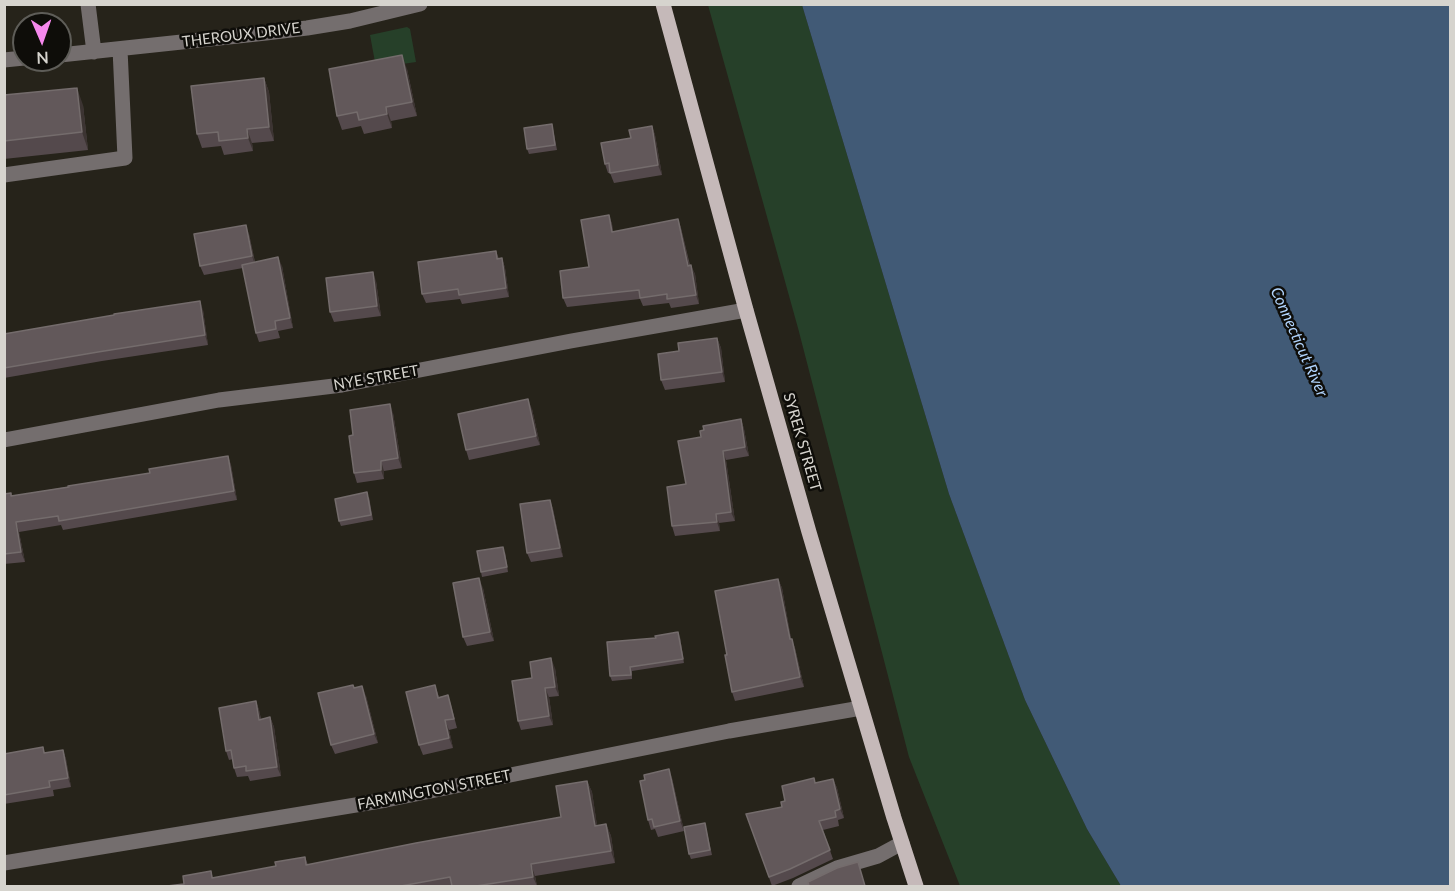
<!DOCTYPE html>
<html>
<head>
<meta charset="utf-8">
<style>
	body { margin:0 }
	#map { position:relative; width:1455px; height:891px; overflow:hidden; background:#26231a; font-family:Lato,sans-serif }
	canvas { display:block }
	.frame { position:absolute; inset:0; border:6px solid #d6d4ce; pointer-events:none }
	.north { position:absolute; left:12px; top:12px; width:60px; height:60px; box-sizing:border-box; background:#0e0d09; border:2px solid #5e5d58; border-radius:50%; rotate:178deg; font-size:16px; font-weight:700; line-height:24px; text-align:center; color:#d6d4ce }
	.north::after { content:''; display:block; margin:auto; width:21px; height:27px; background:#f688ed; clip-path:polygon(50% 0,100% 100%,50% 72%,0 100%) }
</style>
</head>
<body>
<div id="map">
<canvas width="1455" height="891"></canvas>
<div class="frame"></div>
<div class="north">N</div>
</div>
<script>
const c = document.querySelector('canvas').getContext('2d');
c.lineJoin = 'round';
function fill(path, color) { c.fillStyle = color; c.fill(path, 'evenodd'); }
const shape = rows => new Path2D(rows.map(r => 'M' + r).join(''));
function strokePath(path, color, width, dash) { c.strokeStyle = color; c.lineWidth = width; c.lineCap = dash ? 'butt' : 'round'; c.setLineDash(dash || []); c.stroke(path); }
function label(font, color, halo, rows, align = 'center') {
  c.font = font + ' Lato,sans-serif'; c.lineWidth = 5; c.setLineDash([]); c.textBaseline = 'middle'; c.strokeStyle = halo; c.fillStyle = color; for (const [text, x, y, turn = 0] of rows) {
    c.save(); c.translate(x, y); c.rotate((+turn || 0) * Math.PI / 180); c.textAlign = isNaN(turn) ? turn : align; if (halo) c.strokeText(text, 0, 0); c.fillText(text, 0, 0); c.restore();
  }
}
const green = shape([
	[708,5,802,5,949,494,1025,700,1087,829,1121,886,960,886,909,757,798,328],
	[407,27,410,29,416,62,389,66,375,62,370,35]
]);
const water = shape([
	[802,5,1450,5,1450,886,1121,886,1087,829,1025,700,949,494]
]);
const minor = shape([
	[88,4,94,52],
	[60,55,266,33,307,28,350,21,420,4],
	[4,60,24,58],
	[4,175,125,158,120,49],
	[4,440,219,400,342,385,571,341,746,310],
	[4,863,386,800,729,731,861,708],
	[799,886,837,868,878,856,902,843]
]);
const major = shape([
	[663,4,746,310,809,532,894,818,916,886]
]);
const wall = shape([
	[407,69,417,116,391,121,392,128,364,134,361,126,342,130,337,116],
	[264,78,269,92,274,141,252,143,253,151,224,155,221,146,202,148,197,134],
	[4,95,83,105,88,150,4,159],
	[652,126,655,135,662,175,614,183,610,173,608,173,605,164,631,138],
	[553,129,557,150,529,154,527,149],
	[609,215,612,224,613,232,678,219,681,228,690,265,695,274,699,304,671,308,669,303,643,306,640,299,567,307,563,298,589,267],
	[249,234,255,262,282,266,293,328,278,331,280,338,259,342,256,333,243,268,204,275,200,266],
	[496,251,499,259,502,258,505,268,509,297,462,304,460,299,426,303,422,294],
	[376,281,381,316,334,322,330,312],
	[203,310,208,345,102,361,4,378,4,334],
	[717,338,721,348,725,382,665,390,661,380,679,351],
	[532,409,540,445,469,460,466,450],
	[393,413,402,468,384,471,384,479,357,483,354,473,353,435],
	[741,419,744,429,749,456,726,460,735,521,719,523,720,531,675,536,672,526,701,437,704,430],
	[228,456,231,465,237,500,63,530,61,525,19,532,25,562,4,564,4,494,11,493,12,496,150,473],
	[369,497,373,520,341,526,339,521],
	[550,500,553,509,563,557,531,562,527,553],
	[505,552,508,572,482,577,481,572],
	[778,579,782,588,791,639,795,648,804,687,735,701,732,692,727,655],
	[483,588,494,641,467,646,463,637],
	[680,637,684,663,632,671,632,679,612,681,610,676],
	[555,668,559,696,549,697,553,725,521,730,518,721,532,678],
	[435,685,439,697,448,695,451,705,457,728,449,730,453,748,423,755,419,745],
	[366,696,378,743,335,754,331,745],
	[256,701,259,710,261,719,270,717,274,727,281,776,250,781,248,776,237,777,234,768,233,759,229,760,226,751],
	[43,747,45,753,63,750,66,759,71,787,53,790,54,796,4,804,4,754],
	[672,778,684,831,658,837,655,829,651,830,648,820],
	[833,779,837,788,844,818,838,820,839,826,823,830,833,859,793,878,772,886,746,814,782,807,785,801,816,783],
	[587,781,592,792,597,826,606,824,611,836,615,863,535,876,537,886,167,886,184,884,211,871,213,878,276,866,305,857,308,865,561,817],
	[705,823,712,855,691,859,689,854]
]);
const shadedWall = shape([
	[402,55,407,69,417,116,412,102],
	[264,78,269,92,274,141,269,127],
	[77,88,83,105,88,150,82,132],
	[386,107,391,121,392,128,387,114],
	[652,126,655,135,662,175,658,165],
	[247,129,252,143,253,151,248,138],
	[609,215,612,224,615,241,612,232],
	[678,219,681,228,691,274,688,266],
	[246,225,249,234,255,265,252,256],
	[278,257,282,266,293,328,290,318],
	[502,258,505,268,509,297,506,288],
	[691,265,695,274,699,304,696,295],
	[373,272,376,281,381,316,377,306],
	[200,301,203,310,208,345,205,335],
	[717,338,721,348,725,382,722,372],
	[528,399,532,409,540,445,536,436],
	[390,404,393,413,402,468,398,458],
	[741,419,744,429,749,456,745,447],
	[723,451,726,460,735,521,731,512],
	[228,456,231,465,237,500,234,491],
	[381,461,384,471,384,479,381,470],
	[550,500,553,509,563,557,560,548],
	[716,514,719,523,720,531,717,522],
	[16,522,19,532,25,562,21,552],
	[479,578,483,588,494,641,490,632],
	[778,579,782,588,793,649,790,639],
	[678,632,680,637,684,663,683,659],
	[792,639,795,648,804,687,800,677],
	[551,658,555,668,559,696,555,687],
	[362,686,366,696,378,743,374,734],
	[545,688,549,697,553,725,549,716],
	[256,701,259,710,262,729,259,720],
	[270,717,274,727,281,776,277,767],
	[445,720,449,730,453,748,449,738],
	[63,750,66,759,71,787,68,778],
	[669,769,672,778,684,831,680,821],
	[833,779,837,788,844,818,840,809],
	[587,781,592,792,599,838,595,826],
	[606,824,611,836,615,863,611,851],
	[531,864,535,876,537,886,533,877]
]);
const building = shape([
	[402,55,412,102,386,107,387,114,359,120,357,112,337,116,329,69,402,55],
	[264,78,269,127,247,129,248,138,219,141,218,132,197,134,191,86,264,78],
	[77,88,82,132,4,141,4,95,77,88],
	[552,124,555,145,527,149,524,128,552,124],
	[652,126,658,165,610,173,609,163,605,164,601,143,631,138,629,130,652,126],
	[609,215,612,232,678,219,688,266,691,265,696,295,667,299,667,294,640,298,639,290,563,298,560,271,589,267,581,220,609,215],
	[246,225,252,256,200,266,194,234,246,225],
	[496,251,497,259,502,258,506,288,459,295,458,289,422,294,418,262,496,251],
	[278,257,290,318,275,321,276,329,256,333,242,265,278,257],
	[373,272,377,306,330,312,326,278,373,272],
	[200,301,205,335,98,352,4,368,4,334,114,315,114,314,200,301],
	[717,338,722,372,661,380,658,354,679,351,678,343,717,338],
	[528,399,536,436,466,450,458,414,528,399],
	[390,404,398,458,381,461,381,470,354,473,349,436,353,435,350,410,390,404],
	[741,419,745,447,723,451,731,512,716,514,717,522,672,526,667,487,686,484,678,441,701,437,700,431,704,430,703,426,741,419],
	[228,456,234,491,59,521,58,516,16,522,21,552,4,554,4,494,11,493,11,496,69,487,68,486,150,473,149,469,228,456],
	[367,492,371,515,339,521,335,499,367,492],
	[550,500,560,548,527,553,520,504,550,500],
	[503,547,507,567,481,572,477,551,503,547],
	[479,578,490,632,463,637,453,583,479,578],
	[778,579,790,639,792,639,800,677,732,692,725,655,727,655,715,591,778,579],
	[678,632,683,659,630,667,631,675,610,676,607,642,656,638,655,636,678,632],
	[551,658,555,687,545,688,549,716,518,721,512,681,532,678,530,662,551,658],
	[353,685,354,688,362,686,374,734,331,745,318,693,353,685],
	[435,685,438,698,448,695,454,719,445,720,449,738,419,745,406,692,435,685],
	[256,701,259,720,270,717,277,767,246,771,246,766,234,768,231,750,226,751,219,708,256,701],
	[43,747,44,753,63,750,68,778,49,781,50,787,4,795,4,754,43,747],
	[669,769,680,821,654,827,652,819,648,820,640,781,645,780,644,775,669,769],
	[814,778,815,783,833,779,840,809,835,811,836,817,819,821,830,850,790,869,769,877,746,814,782,807,781,802,785,801,782,786,814,778],
	[587,781,595,826,606,824,611,851,531,864,533,877,476,886,452,886,450,877,401,886,167,886,184,884,183,876,211,871,212,878,276,866,275,862,305,857,306,865,416,843,561,817,556,786,587,781],
	[705,823,710,850,689,854,684,827,705,823],
	[858,862,865,886,809,886,808,882,837,868,858,862]
]);
const streetNames = [
	["THEROUX DRIVE",241,35,-7],
	["NYE STREET",376,378,-10],
	["SYREK STREET",802,442,74],
	["FARMINGTON STREET",434,790,-11]
];
const waterNames = [
	["Connecticut River",1299,342,66]
];
fill(green, '#264029');
fill(water, '#415a76');
strokePath(minor, '#746e6e', 15);
strokePath(major, '#c5b9b9', 15);
fill(wall, '#54494c');
fill(shadedWall, '#3c3432');
fill(building, '#62585a');
strokePath(building, '#746c6c', 1.5);
label('15px', '#d6d4ce', '#0e0d09', streetNames);
label('italic 16px', '#b1d4fd', '#0e0d09', waterNames);
</script>
</body>
</html>
